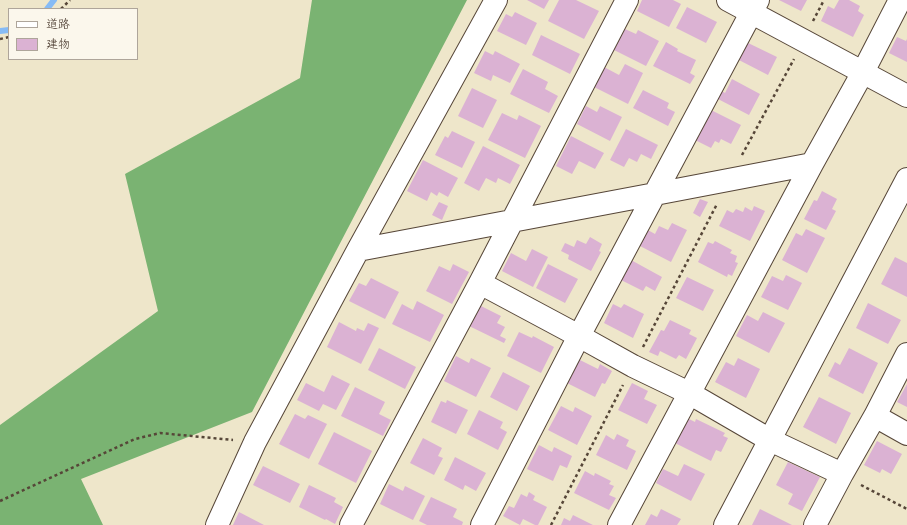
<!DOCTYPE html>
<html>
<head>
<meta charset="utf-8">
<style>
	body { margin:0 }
	#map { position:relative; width:907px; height:525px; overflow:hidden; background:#eee6ca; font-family:Kalam,"Klee One",sans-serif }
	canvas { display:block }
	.legend { position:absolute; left:8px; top:8px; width:130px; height:52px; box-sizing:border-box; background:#fbf7ec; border:1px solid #aea59a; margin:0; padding:5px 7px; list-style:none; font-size:12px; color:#3b2a1e }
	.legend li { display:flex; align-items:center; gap:8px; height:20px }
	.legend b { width:20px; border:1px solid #aea59a }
</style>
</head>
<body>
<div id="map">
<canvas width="907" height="525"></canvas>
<ul class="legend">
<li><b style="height:5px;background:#fff"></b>道路</li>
<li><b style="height:11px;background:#dbb2d3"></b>建物</li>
</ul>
</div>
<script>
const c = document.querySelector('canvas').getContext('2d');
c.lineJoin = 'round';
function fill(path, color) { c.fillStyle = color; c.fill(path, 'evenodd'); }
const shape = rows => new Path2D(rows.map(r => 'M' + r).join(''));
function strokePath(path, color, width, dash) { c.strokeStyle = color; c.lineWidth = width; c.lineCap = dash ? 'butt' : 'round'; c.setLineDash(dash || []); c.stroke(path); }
const forest = shape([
	[312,0,467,0,252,412,81,479,103,525,0,525,0,425,158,311,125,174,300,78]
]);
const stream = shape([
	[47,9,54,0],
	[0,31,9,30]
]);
const building = shape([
	[527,0,549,0,544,9],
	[559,0,576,0,599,11,584,39,548,21],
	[642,0,673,0,681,4,669,27,637,11],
	[779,0,807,0,801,11],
	[839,0,849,0,860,6,858,11,864,15,853,37,821,21,828,6,834,9],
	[687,7,717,22,706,43,676,28],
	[515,12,537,23,526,45,497,31,506,14,512,17],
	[625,29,636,34,638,30,659,41,646,66,614,50],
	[541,35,580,54,570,74,532,55],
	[897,37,906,41,907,39,907,62,889,53],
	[744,41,777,57,768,75,735,58],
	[666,42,678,49,677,51,696,60,690,73,695,76,690,84,653,66],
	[485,51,493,55,495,51,520,64,510,83,493,75,491,81,474,73],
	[625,64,643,73,628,104,594,87,604,67,619,75],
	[523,69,548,82,545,89,558,96,549,113,510,94],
	[732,79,760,94,749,115,716,98,720,90,725,93],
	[472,88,497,100,483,128,458,116],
	[643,90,669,103,667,108,675,112,668,126,633,108],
	[586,106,597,112,600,106,622,117,610,141,577,124],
	[709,109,741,125,731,144,721,139,719,143,715,141,711,148,693,139],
	[502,113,517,120,519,115,541,126,525,158,488,140],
	[626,129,658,145,651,159,641,154,637,162,629,158,624,167,610,160],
	[452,131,475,142,462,168,435,155,445,136,448,138],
	[571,136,604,153,595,169,579,161,572,174,556,166],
	[483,146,520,165,510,184,498,178,496,183,486,178,479,191,464,183],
	[423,160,458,178,448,197,439,192,437,196,431,192,427,201,407,191],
	[822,191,837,199,832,209,836,211,826,230,804,219,814,200,817,201],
	[700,199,708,202,700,217,693,213],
	[439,202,448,206,442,220,432,215],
	[754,206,765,211,750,241,719,226,727,210,733,213,736,209,743,212,745,207,752,211],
	[672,223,687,230,671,262,638,245,646,229,655,234,659,226,668,230],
	[806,229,825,238,807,273,782,260,796,233,802,236],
	[590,237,602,244,599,251,601,252,591,271,568,259,569,255,561,251,565,243,574,247,577,240,586,244],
	[715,241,732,250,730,253,737,256,735,262,738,263,732,276,728,274,727,277,698,262,708,242,713,244],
	[532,249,548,257,533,287,502,271,511,253,526,261],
	[895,257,907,263,907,297,881,284],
	[631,260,662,277,655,291,646,286,643,291,621,280],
	[453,264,469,272,452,304,426,291,439,266,450,271],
	[548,264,578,279,565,303,536,288],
	[786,275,802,283,788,310,761,297,772,276,783,281],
	[687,277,714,290,703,311,676,298],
	[371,278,399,292,385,319,349,301,359,283,366,286],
	[417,301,444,315,430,342,392,324,402,304,413,310],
	[868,303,901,320,888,344,856,328],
	[613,304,621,308,624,304,644,314,633,338,604,323],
	[479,305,501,316,497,323,505,327,500,336,506,339,504,343,469,326],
	[763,312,785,323,769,353,736,336,747,315,758,321],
	[670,320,691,330,689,334,697,338,686,359,679,355,676,359,660,351,658,356,649,352,661,330,664,331],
	[339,322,356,331,357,328,364,331,368,323,379,328,361,364,327,347],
	[519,332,532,338,533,336,554,347,541,373,507,356],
	[379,348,416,367,405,389,368,370],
	[849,348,878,363,863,394,828,376,835,362,840,365],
	[456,356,469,363,471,358,491,368,476,397,444,381],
	[576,358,598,369,600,364,612,371,605,384,602,383,595,397,565,382],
	[738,358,760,369,746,398,715,382,726,362,734,366],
	[503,372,530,386,517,411,490,397],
	[332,375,350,384,336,410,323,404,319,411,297,400,306,383,324,392],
	[632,383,648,391,644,399,657,405,647,424,618,410],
	[907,384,907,407,897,402],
	[355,387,385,402,379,414,391,420,383,436,341,416],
	[819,397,851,413,836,444,803,427],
	[447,400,468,410,456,434,431,422,441,401,446,403],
	[561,406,573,412,575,407,592,416,577,445,548,430],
	[479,410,503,422,500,428,507,432,498,450,467,434],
	[295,414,305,419,308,415,327,424,309,459,279,444],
	[687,418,695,422,696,419,725,433,723,436,728,438,721,452,716,450,711,461,675,443],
	[334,432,372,451,356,483,318,464],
	[617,434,629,440,626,446,636,451,627,470,596,455,606,435,614,440],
	[423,438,442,448,438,456,443,458,434,475,410,463],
	[877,441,902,454,891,474,882,469,880,473,864,465],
	[539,445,552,452,554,447,572,456,567,468,560,465,553,481,527,469],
	[455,457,486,473,476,491,465,485,463,490,444,480],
	[788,462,820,477,802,511,788,504,793,494,776,485],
	[684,464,705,474,691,501,656,483,663,469,678,476],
	[263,466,300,484,290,503,253,485],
	[585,471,594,476,595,473,611,481,609,484,614,486,609,495,616,498,609,510,574,493],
	[389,484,403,491,405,486,425,496,413,520,380,504],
	[309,485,336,498,334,502,343,507,335,524,326,519,325,520,299,507],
	[529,492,535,496,533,500,547,507,538,525,535,525,523,519,520,525,503,516,509,506,514,508,521,494,527,497],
	[431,497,457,509,453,517,463,522,462,525,427,525,419,521],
	[661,509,681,519,677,525,645,525,651,514,657,517],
	[760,509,792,525,752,525],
	[239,512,264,525,233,525],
	[573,515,593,525,561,525,564,518,570,521]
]);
const path = shape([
	[61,9,70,0],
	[813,21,824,0],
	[0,39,9,37],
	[742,155,794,59],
	[643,347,717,204],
	[861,485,907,509],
	[0,501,135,439,160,433,233,440],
	[551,525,623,385]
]);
const minor = shape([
	[358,250,655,194,812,164],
	[480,283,579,336,633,366,689,393,770,440,842,474],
	[875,416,907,434],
	[217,525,255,442,358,250,496,0],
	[351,525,480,283,627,0],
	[482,525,579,336,758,0],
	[619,525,812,164,863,72,900,0],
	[815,525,842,474,875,416,907,354]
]);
const tertiary = shape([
	[728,0,907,96],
	[725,525,907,179]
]);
fill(forest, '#7ab372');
strokePath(stream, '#86bbf5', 6);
fill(building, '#dbb2d3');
strokePath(minor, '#564638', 24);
strokePath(tertiary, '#564638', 24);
strokePath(path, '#564638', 2.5, [3, 3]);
strokePath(minor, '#fff', 22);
strokePath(tertiary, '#fff', 22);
</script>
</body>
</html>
